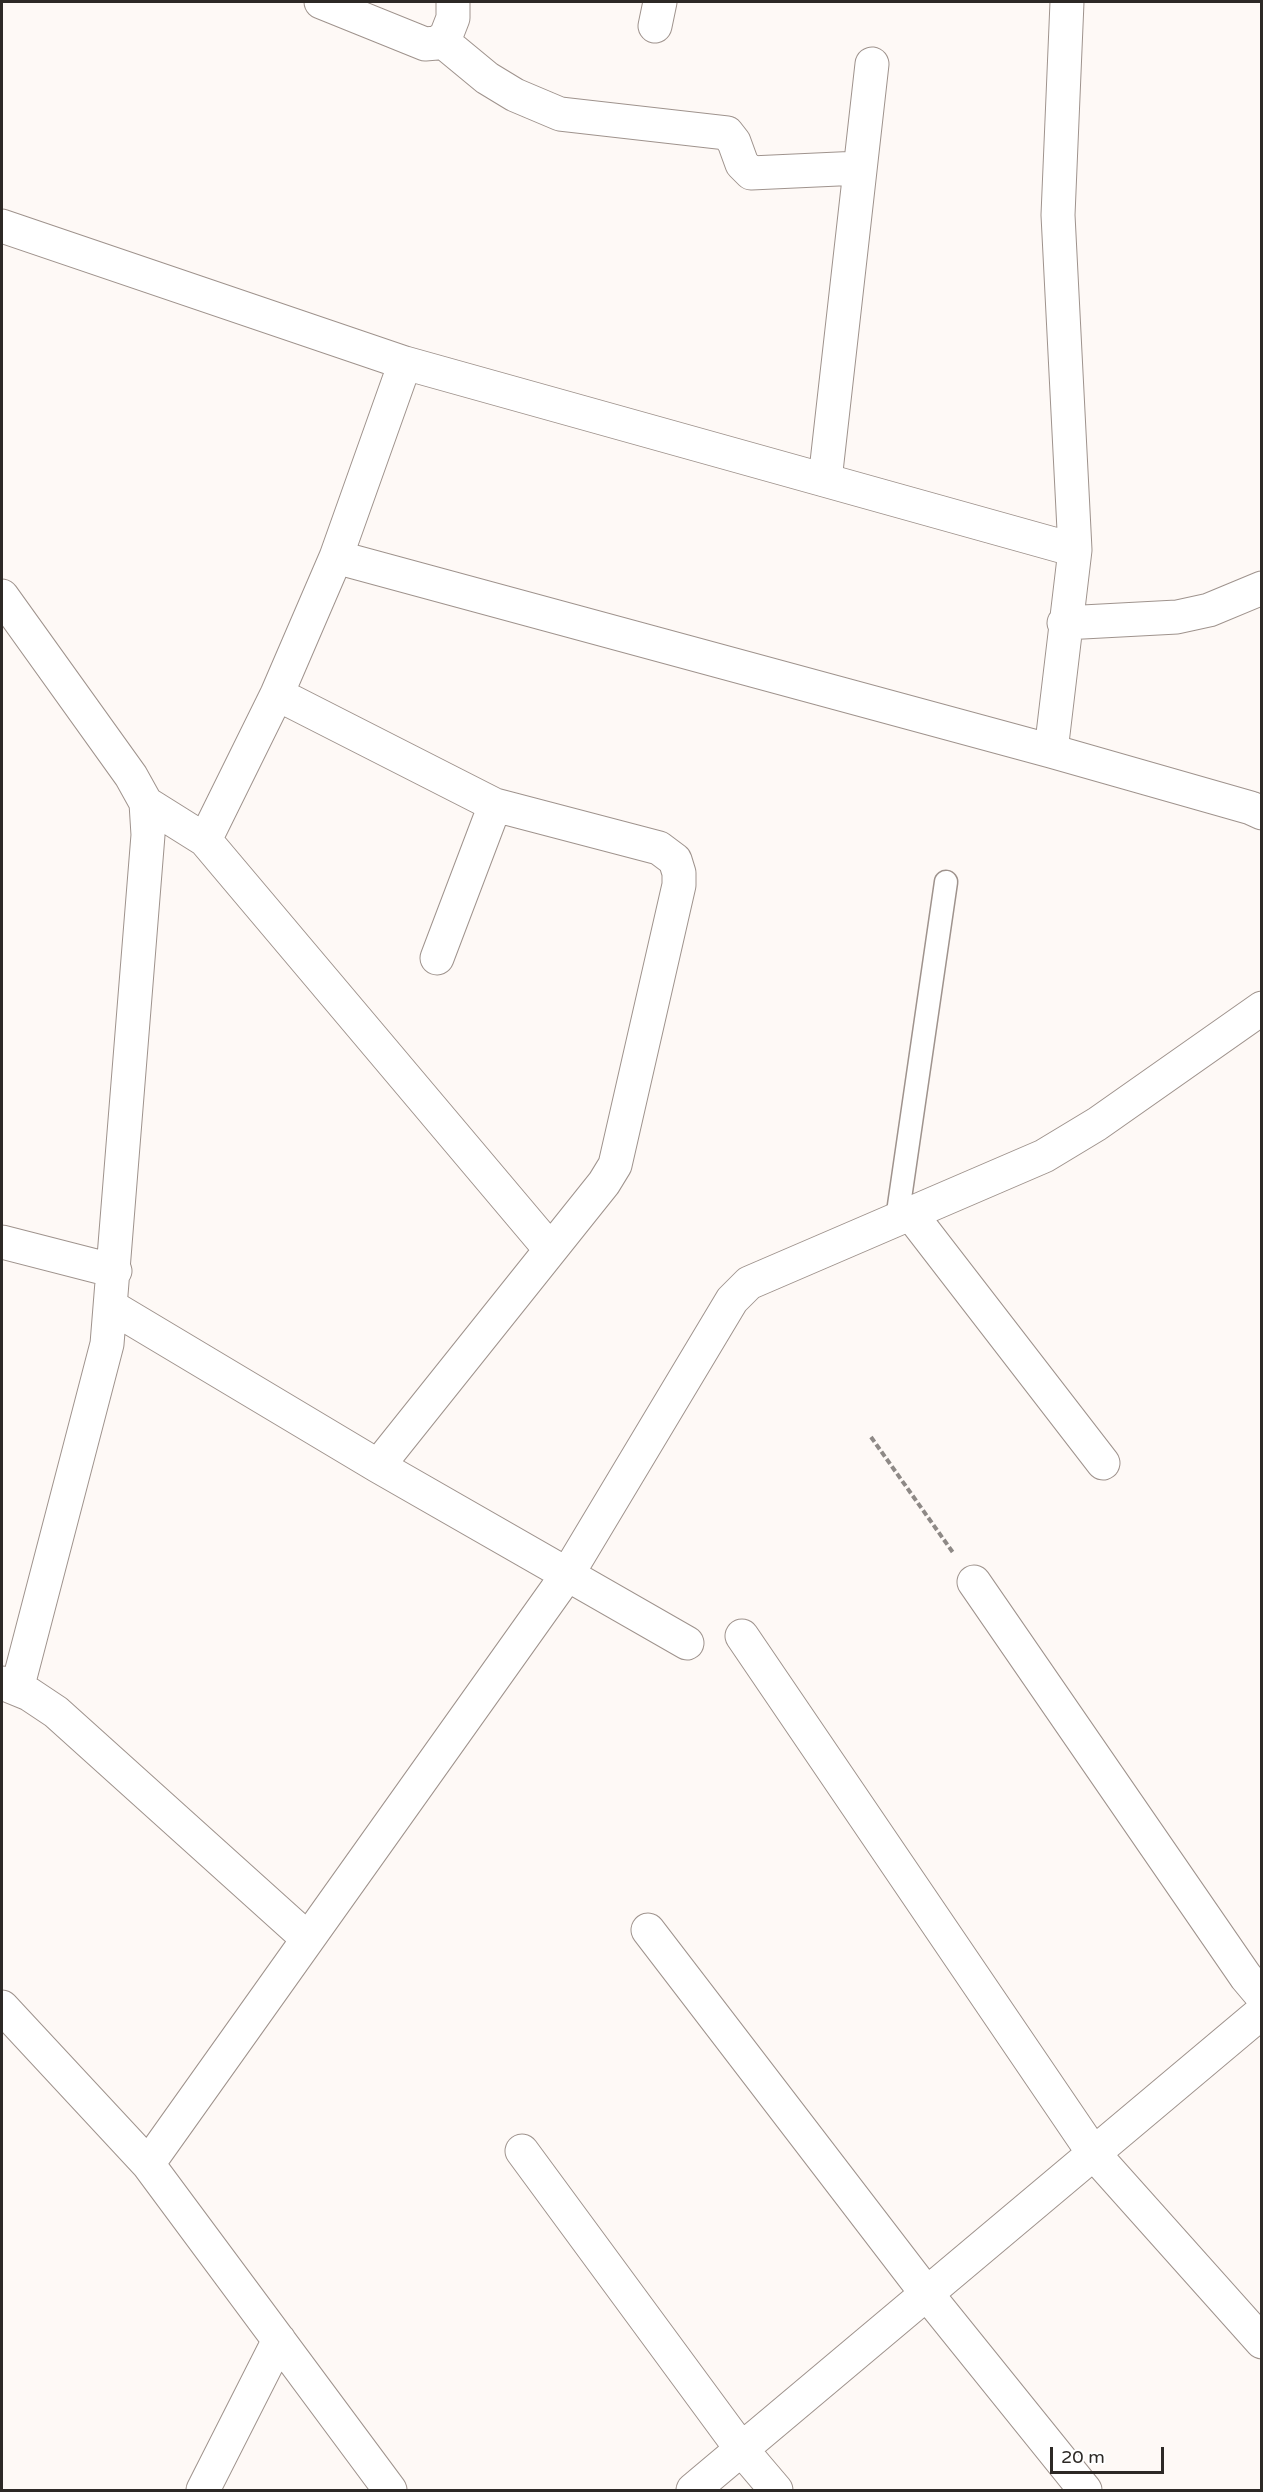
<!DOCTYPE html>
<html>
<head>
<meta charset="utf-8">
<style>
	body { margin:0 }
	#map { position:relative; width:1263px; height:2492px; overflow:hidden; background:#fef9f6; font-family:"Varela Round",sans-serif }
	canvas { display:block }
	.frame { position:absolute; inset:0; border:3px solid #2d2926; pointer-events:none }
	.scale { position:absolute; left:1050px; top:2447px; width:114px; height:27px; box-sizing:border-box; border:3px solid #2d2926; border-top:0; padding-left:8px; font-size:18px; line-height:21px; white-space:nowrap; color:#2d2926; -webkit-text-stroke:4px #fff; paint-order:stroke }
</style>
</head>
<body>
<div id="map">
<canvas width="1263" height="2492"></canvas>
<div class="frame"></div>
<div class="scale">20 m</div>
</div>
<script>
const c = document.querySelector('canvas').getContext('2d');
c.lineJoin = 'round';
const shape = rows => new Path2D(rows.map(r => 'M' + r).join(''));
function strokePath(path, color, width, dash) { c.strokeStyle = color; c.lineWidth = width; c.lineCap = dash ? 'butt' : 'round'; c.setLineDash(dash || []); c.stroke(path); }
const path = shape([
	[871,1437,954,1554]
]);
const lane = shape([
	[897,1219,946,882]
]);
const street = shape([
	[321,2,425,44,437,43,446,36,453,18,453,2],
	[655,26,660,2],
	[441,40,487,78,515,95,560,114,727,133,734,142,742,164,751,173,860,168],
	[2,226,405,363,1075,550],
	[825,480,872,64],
	[336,557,1051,751,1251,808,1262,813],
	[2,596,131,776,146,803,148,835,107,1344,17,1689],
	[1064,623,1177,617,1209,610,1262,588],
	[277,694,495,805,659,848,675,860,679,873,679,885,615,1165,604,1183,378,1466],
	[1051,751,1075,550,1058,215,1067,2],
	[146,803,205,840,550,1249],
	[205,840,277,694,336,557,405,363],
	[437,958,495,805],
	[910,1213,1103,1463],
	[2,1242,115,1271],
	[112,1307,378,1466,687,1643],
	[974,1582,1246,1977,1262,1996],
	[742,1636,1094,2154,1262,2342],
	[2,1683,29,1694,56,1712,308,1939],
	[648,1930,927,2294,1085,2490],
	[2,2007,148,2164,390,2490],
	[522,2151,742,2450,776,2490],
	[148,2164,567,1575,732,1300,749,1283,1044,1156,1097,1124,1262,1008],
	[203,2490,279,2340],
	[693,2490,1262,2012]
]);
strokePath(lane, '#9f938d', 25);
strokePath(street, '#9f938d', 35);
strokePath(path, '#8e8986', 4, [6, 3]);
strokePath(lane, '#fff', 22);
strokePath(street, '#fff', 33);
</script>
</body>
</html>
